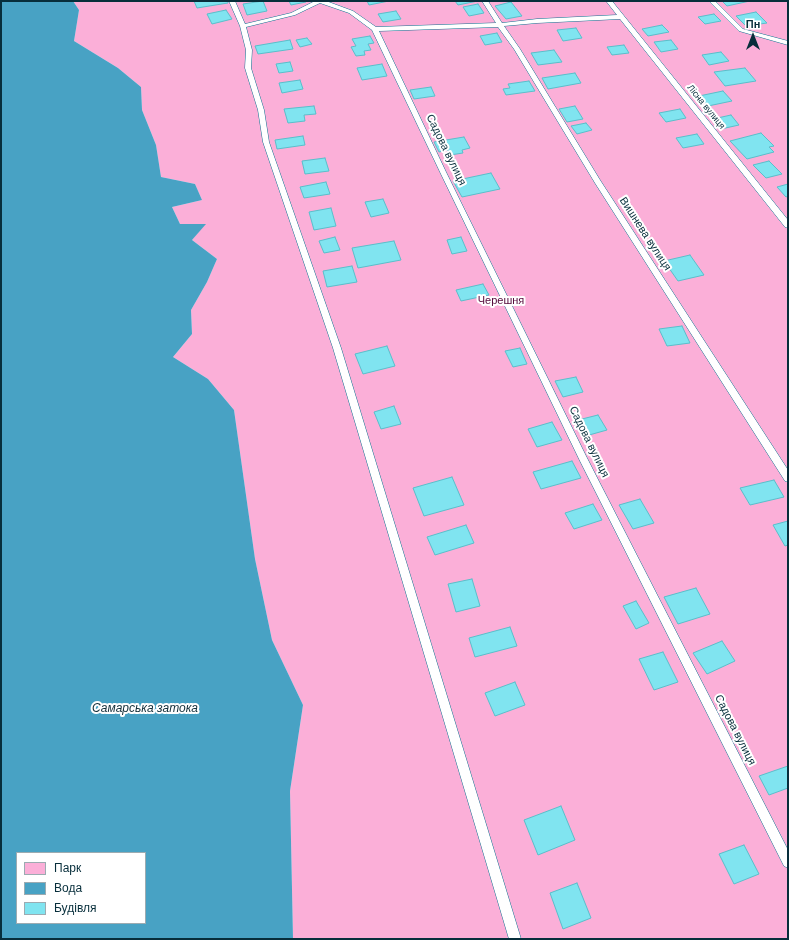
<!DOCTYPE html>
<html>
<head>
<meta charset="utf-8">
<style>
	body { margin:0 }
	#map { position:relative; width:789px; height:940px; overflow:hidden; background:#cfeffd; font-family:Arial,sans-serif }
	canvas { display:block }
	.frame { position:absolute; inset:0; border:2px solid #072e3b; pointer-events:none }
	.legend { position:absolute; left:16px; top:852px; width:130px; height:72px; box-sizing:border-box; background:#fff; border:1px solid #9cabb1; margin:0; padding:5px 7px; list-style:none; font-size:12px; color:#072e3b }
	.legend li { display:flex; align-items:center; gap:8px; height:20px }
	.legend b { width:20px; border:1px solid #9cabb1 }
	.north { position:absolute; left:733px; top:16px; width:40px; height:40px; -webkit-text-stroke:3px #fff; paint-order:stroke; rotate:0deg; font-size:11px; font-weight:700; line-height:16px; text-align:center; color:#072e3b }
	.north::after { content:''; display:block; margin:auto; width:14px; height:18px; background:#072e3b; clip-path:polygon(50% 0,100% 100%,50% 72%,0 100%) }
</style>
</head>
<body>
<div id="map">
<canvas width="789" height="940"></canvas>
<div class="frame"></div>
<ul class="legend">
<li><b style="height:11px;background:#fbafd8"></b>Парк</li>
<li><b style="height:11px;background:#48a2c4"></b>Вода</li>
<li><b style="height:11px;background:#80e4f0"></b>Будівля</li>
</ul>
<div class="north">Пн</div>
</div>
<script>
const c = document.querySelector('canvas').getContext('2d');
c.lineJoin = 'round';
function fill(path, color) { c.fillStyle = color; c.fill(path, 'evenodd'); }
const shape = rows => new Path2D(rows.map(r => 'M' + r).join(''));
function strokePath(path, color, width, dash) { c.strokeStyle = color; c.lineWidth = width; c.lineCap = dash ? 'butt' : 'round'; c.setLineDash(dash || []); c.stroke(path); }
function label(font, color, halo, rows, align = 'center') {
  c.font = font + ' Arial,sans-serif'; c.lineWidth = 4; c.setLineDash([]); c.textBaseline = 'middle'; c.strokeStyle = halo; c.fillStyle = color; for (const [text, x, y, turn = 0] of rows) {
    c.save(); c.translate(x, y); c.rotate((+turn || 0) * Math.PI / 180); c.textAlign = isNaN(turn) ? turn : align; if (halo) c.strokeText(text, 0, 0); c.fillText(text, 0, 0); c.restore();
  }
}
const green = shape([
	[73,1,788,1,788,939,293,939,290,791,303,705,272,640,255,559,234,410,208,379,173,357,192,334,191,310,207,282,217,259,192,240,205,224,180,224,172,207,202,200,195,184,161,177,156,145,142,110,141,87,118,68,74,41,79,10]
]);
const water = shape([
	[1,1,73,1,79,10,74,41,118,68,141,87,142,110,156,145,161,177,195,184,202,200,172,207,180,224,206,224,192,240,217,259,207,282,191,310,192,334,173,357,208,379,234,410,255,559,272,640,303,705,290,791,293,939,1,939],
	[17,853,145,853,145,923,17,923]
]);
const building = shape([
	[194,1,228,1,228,3,197,8,194,1],
	[263,1,267,11,247,15,243,4,263,1],
	[289,1,305,1,306,2,291,5,289,1],
	[367,1,389,1,369,5,367,1],
	[455,1,478,1,458,5,455,1],
	[722,1,750,1,727,6,722,1],
	[511,2,522,16,506,19,495,6,511,2],
	[478,4,484,13,469,16,463,7,478,4],
	[226,10,232,19,212,24,207,14,226,10],
	[396,11,401,19,383,22,378,14,396,11],
	[756,12,767,23,746,26,736,16,756,12],
	[714,14,721,21,705,24,698,17,714,14],
	[662,25,669,32,648,36,642,29,662,25],
	[576,28,582,38,563,41,557,30,576,28],
	[497,33,502,42,485,45,480,36,497,33],
	[370,36,374,43,368,44,371,50,364,51,365,55,356,56,351,47,356,46,352,39,370,36],
	[307,38,312,44,300,47,296,40,307,38],
	[290,40,293,49,258,54,255,46,290,40],
	[671,40,678,49,661,52,654,42,671,40],
	[624,45,629,53,612,55,607,47,624,45],
	[554,50,562,62,538,65,531,53,554,50],
	[721,52,729,61,709,65,702,55,721,52],
	[290,62,293,71,279,73,276,64,290,62],
	[382,64,387,76,362,80,357,68,382,64],
	[745,68,756,81,725,86,714,72,745,68],
	[575,73,581,83,548,89,542,78,575,73],
	[300,80,303,89,282,93,279,83,300,80],
	[529,81,535,91,506,95,503,89,510,88,508,84,529,81],
	[431,87,435,96,414,99,410,90,431,87],
	[723,91,732,101,708,106,699,96,723,91],
	[314,106,316,114,304,115,305,121,288,123,284,109,314,106],
	[575,106,583,119,567,122,559,109,575,106],
	[680,109,686,118,666,122,659,113,680,109],
	[731,115,739,125,721,129,713,119,731,115],
	[586,123,592,130,577,134,571,126,586,123],
	[761,133,774,146,769,147,774,152,747,159,730,141,761,133],
	[697,134,704,144,683,148,676,138,697,134],
	[303,136,305,145,277,149,275,140,303,136],
	[464,137,470,148,462,150,463,153,450,155,448,150,439,152,434,142,464,137],
	[325,158,329,171,305,174,302,161,325,158],
	[769,161,782,174,766,178,753,165,769,161],
	[491,173,500,189,462,197,453,181,491,173],
	[326,182,330,194,304,198,300,187,326,182],
	[788,184,788,196,786,197,777,187,788,184],
	[383,199,389,213,371,217,365,202,383,199],
	[331,208,336,226,314,230,309,212,331,208],
	[335,237,340,250,324,253,319,241,335,237],
	[461,237,467,251,452,254,447,240,461,237],
	[394,241,401,260,358,268,352,248,394,241],
	[690,255,704,275,678,281,664,261,690,255],
	[352,266,357,282,327,287,323,271,352,266],
	[483,284,489,295,461,301,456,290,483,284],
	[682,326,690,343,667,346,659,329,682,326],
	[387,346,395,366,363,374,355,354,387,346],
	[520,348,527,364,513,367,505,351,520,348],
	[576,377,583,392,563,397,555,381,576,377],
	[394,406,401,424,381,429,374,412,394,406],
	[598,415,607,430,582,437,574,421,598,415],
	[552,422,562,440,537,447,528,429,552,422],
	[572,461,581,478,541,489,533,472,572,461],
	[452,477,464,505,424,516,413,488,452,477],
	[774,480,784,497,750,505,740,488,774,480],
	[640,499,654,523,633,529,619,505,640,499],
	[593,504,602,520,574,529,565,513,593,504],
	[788,521,788,545,785,546,773,525,788,521],
	[466,525,474,543,435,555,427,537,466,525],
	[472,579,480,606,456,612,448,584,472,579],
	[696,588,710,614,678,624,664,597,696,588],
	[636,601,649,623,636,629,623,606,636,601],
	[510,627,517,646,475,657,469,638,510,627],
	[722,641,735,661,707,674,693,653,722,641],
	[663,652,678,682,654,690,639,659,663,652],
	[515,682,525,705,495,716,485,693,515,682],
	[788,766,788,788,769,795,759,776,788,766],
	[561,806,575,840,538,855,524,820,561,806],
	[744,845,759,874,734,884,719,854,744,845],
	[577,883,591,918,563,929,550,893,577,883]
]);
const lane = shape([
	[229,1,235,1,245,24,291,13,315,1,326,1,353,11,376,27,496,23,482,1,488,1,502,23,537,19,617,15,606,1,612,1,788,220,788,228,785,227,620,19,537,23,504,26,520,49,600,180,788,470,788,482,785,481,595,183,514,49,498,27,379,31,446,172,586,456,788,850,788,868,784,866,580,461,440,172,372,30,349,13,320,3,295,15,246,27,252,50,251,68,264,110,269,142,341,348,521,939,509,939,333,348,263,142,258,110,245,68,246,50,240,26,229,1],
	[709,1,715,1,743,29,788,41,788,45,739,31,709,1]
]);
const farStreetnames = [
	["Лісна вулиця",706,107,51]
];
const streetNames = [
	["Садова вулиця",446,150,64],
	["Вишнева вулиця",645,234,57],
	["Садова вулиця",589,442,64],
	["Садова вулиця",735,730,63]
];
const parkNames = [
	["Черешня",501,301]
];
const waterNames = [
	["Самарська затока",145,709]
];
fill(green, '#fbafd8');
fill(water, '#48a2c4');
fill(building, '#80e4f0');
strokePath(building, '#5abfcb', 1);
strokePath(lane, '#107392', 1);
fill(lane, '#fff');
label('9px', '#072e3b', '#fff', farStreetnames);
label('11px', '#072e3b', '#fff', streetNames);
label('11px', '#530739', '#fff', parkNames);
label('italic 12px', '#132e39', '#fff', waterNames);
</script>
</body>
</html>
